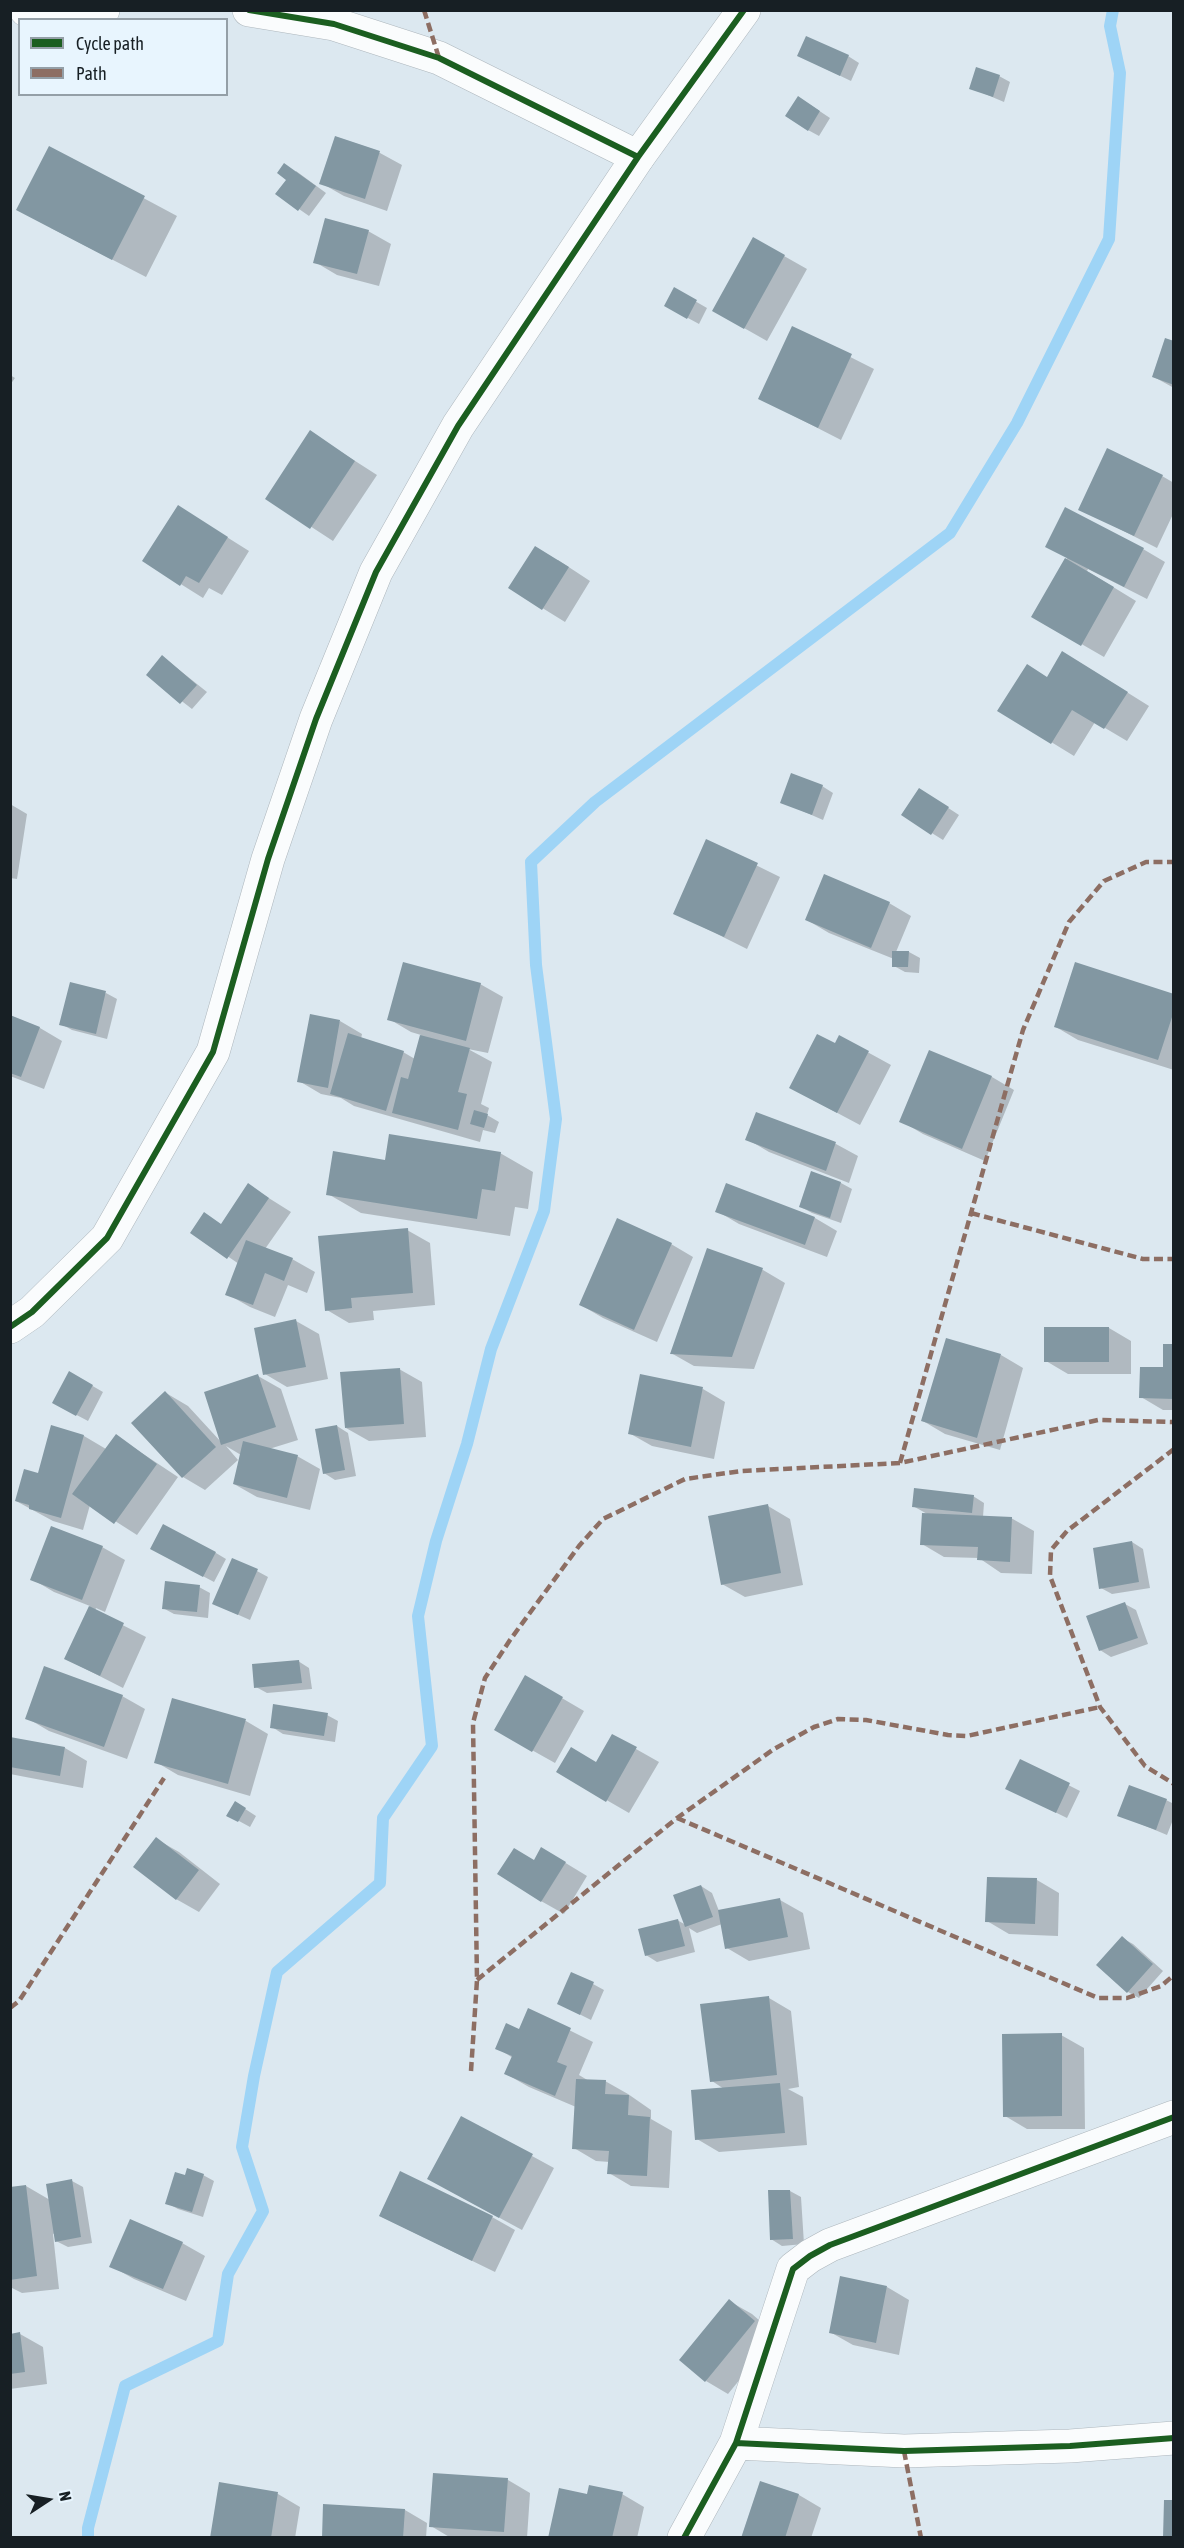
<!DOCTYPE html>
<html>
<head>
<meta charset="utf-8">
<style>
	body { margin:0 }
	#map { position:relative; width:1184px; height:2548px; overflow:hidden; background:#dce8f0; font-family:"Asap Condensed",sans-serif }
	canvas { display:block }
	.frame { position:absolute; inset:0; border:12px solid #171f24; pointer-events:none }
	.legend { position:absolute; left:18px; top:18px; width:210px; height:78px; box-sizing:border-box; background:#e8f5fe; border:2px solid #949fa7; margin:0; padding:8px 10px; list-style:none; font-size:18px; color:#171f24 }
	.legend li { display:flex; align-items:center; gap:12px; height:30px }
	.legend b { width:30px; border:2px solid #949fa7 }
	.north { position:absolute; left:18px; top:2470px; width:60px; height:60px; -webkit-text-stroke:4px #e8f5fe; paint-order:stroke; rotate:78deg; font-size:16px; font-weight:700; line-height:24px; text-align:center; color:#171f24 }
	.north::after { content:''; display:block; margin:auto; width:21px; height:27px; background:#171f24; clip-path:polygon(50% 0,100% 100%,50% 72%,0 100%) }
</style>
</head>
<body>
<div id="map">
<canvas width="1184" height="2548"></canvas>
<div class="frame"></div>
<ul class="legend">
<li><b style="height:8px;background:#1b5e20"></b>Cycle path</li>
<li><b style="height:8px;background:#8d6e63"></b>Path</li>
</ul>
<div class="north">N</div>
</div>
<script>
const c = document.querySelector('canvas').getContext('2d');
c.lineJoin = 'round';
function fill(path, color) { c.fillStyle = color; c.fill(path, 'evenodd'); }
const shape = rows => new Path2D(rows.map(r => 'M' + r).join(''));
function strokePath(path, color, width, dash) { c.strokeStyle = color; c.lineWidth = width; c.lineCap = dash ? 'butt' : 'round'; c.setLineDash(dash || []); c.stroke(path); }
const shadow = shape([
	[799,56,848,56,859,63,851,81],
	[999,76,1010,82,1004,102,971,88],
	[809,104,830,118,819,136,808,130],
	[336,138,380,153,402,165,387,211,344,196,321,183],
	[50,148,177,216,146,277,51,228],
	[296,171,326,193,309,216,299,209],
	[368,231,391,244,379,286,337,275,315,262],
	[754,239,807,269,767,341,714,311],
	[674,289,707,308,699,324,677,312],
	[793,328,874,369,841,440,759,398],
	[1174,343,1174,388,1154,377],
	[10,375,15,378,10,385],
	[310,432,377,475,333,541,267,498],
	[1162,476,1174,483,1174,512,1157,548,1080,509],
	[179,507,249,551,222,595,209,588,203,598,144,561],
	[1143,549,1165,562,1147,599,1088,569,1087,571,1136,601,1104,657,1033,616,1067,558],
	[558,560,590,581,565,622,510,588],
	[163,657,207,692,192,709,148,675],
	[1085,666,1149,706,1127,741,1095,722,1074,756,999,710,1048,678],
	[822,786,833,793,823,820,782,802],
	[930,796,959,815,943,840,903,815],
	[10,804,27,814,17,879,10,878],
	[707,841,780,877,747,949,675,913],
	[889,903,911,916,896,952,909,952,920,958,919,973,905,972,894,966,894,959,829,933,807,920],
	[480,984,503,997,488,1053,468,1049,492,1062,481,1104,489,1108,487,1115,499,1122,495,1133,483,1130,480,1142,354,1106,341,1098,321,1094,299,1081,340,1021,362,1034,361,1039,403,1052,415,1059,421,1035,411,1032,389,1019],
	[106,993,117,999,107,1039,72,1030,61,1024],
	[1174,996,1174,1070,1078,1040,1056,1027],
	[10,1017,40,1028,62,1041,44,1089,10,1076],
	[840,1037,891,1065,860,1125,813,1100],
	[930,1052,992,1077,1014,1090,985,1161,923,1134,901,1121],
	[757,1114,836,1144,858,1156,849,1183,769,1152,747,1139],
	[500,1153,533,1172,528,1209,515,1207,510,1236,361,1213,328,1194,387,1161],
	[812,1173,841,1183,852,1189,841,1223,812,1213,801,1207],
	[248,1185,291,1212,265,1249,292,1259,315,1272,307,1293,288,1285,275,1317,250,1307,227,1294,239,1264,192,1232,222,1225],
	[717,1211,815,1218,837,1231,827,1257,739,1224],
	[407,1230,430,1243,435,1305,373,1311,374,1320,349,1323,327,1310],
	[671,1244,693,1257,657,1342,603,1318,581,1305],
	[708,1250,763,1270,785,1283,754,1369,694,1366,671,1353],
	[296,1321,319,1334,328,1379,287,1387,265,1374],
	[1109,1328,1131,1341,1131,1374,1068,1374,1046,1361],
	[1174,1346,1174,1410,1163,1410,1141,1397,1164,1369],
	[1001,1355,1023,1368,1000,1450,945,1434,923,1421],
	[399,1369,422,1382,426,1437,369,1441,346,1428],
	[70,1373,103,1392,88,1421,54,1403],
	[258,1376,281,1389,298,1440,269,1449,297,1456,320,1469,310,1510,257,1497,234,1484,241,1455,226,1446,238,1460,205,1490,183,1477,134,1423,166,1393,188,1406,222,1443],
	[703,1389,725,1402,714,1459,652,1446,629,1433],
	[337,1426,348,1433,356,1476,335,1480,324,1473],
	[52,1427,84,1436,106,1449,116,1436,178,1477,137,1535,90,1505,83,1530,53,1521,16,1501,39,1475],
	[973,1496,984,1503,983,1517,1011,1518,1034,1531,1032,1574,1001,1573,979,1558,944,1557,922,1544,929,1515,913,1506],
	[768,1506,790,1519,803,1585,745,1597,722,1584],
	[1132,1542,1143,1549,1150,1588,1112,1594,1101,1588],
	[102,1547,125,1560,105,1612,96,1608,95,1611,146,1637,123,1688,66,1659,90,1606,54,1592,32,1579],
	[216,1553,226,1559,214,1582,163,1555],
	[257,1571,268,1577,250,1620,214,1604],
	[199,1587,210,1593,208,1618,174,1614,163,1608],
	[1125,1604,1136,1610,1148,1644,1111,1657,1100,1650],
	[298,1661,309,1668,312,1689,267,1693,256,1687],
	[526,1677,584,1711,555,1763,496,1730],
	[122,1696,145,1709,127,1759,49,1731,27,1718],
	[173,1700,246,1721,268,1734,250,1796,178,1775,156,1762],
	[327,1715,338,1721,335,1742,283,1734,272,1727],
	[613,1736,659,1762,629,1813,558,1772,597,1763],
	[10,1739,65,1748,87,1761,83,1788,10,1774],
	[1021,1761,1080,1791,1067,1818,1018,1794],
	[1166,1800,1174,1804,1174,1817,1167,1835,1119,1815],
	[236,1803,256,1816,250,1827,228,1815],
	[156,1839,179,1852,220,1884,199,1912,176,1899],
	[534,1861,564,1862,587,1876,564,1914,541,1901],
	[1037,1880,1059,1893,1058,1936,1009,1934,987,1921],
	[701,1886,712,1893,719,1911,780,1900,803,1913,810,1949,749,1961,727,1948,722,1924,697,1933,689,1928,695,1952,657,1962,646,1955,677,1920,686,1925],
	[1122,1938,1133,1944,1163,1971,1139,1998,1128,1992],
	[593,1984,604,1990,591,2020,559,2004],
	[769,1998,791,2011,799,2087,788,2089,803,2097,807,2145,719,2152,697,2139,724,2089,712,2081],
	[529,2010,593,2042,579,2075,589,2081,605,2081,628,2094,651,2110,651,2119,672,2131,669,2188,631,2186,609,2173,610,2162,596,2161,574,2148,576,2107,529,2087,506,2074,513,2058,497,2048,520,2031],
	[1061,2035,1084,2048,1085,2129,1027,2129,1005,2116],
	[532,2156,554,2168,522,2230,452,2192],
	[203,2175,214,2181,203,2217,178,2209,167,2203,186,2177],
	[72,2181,83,2187,92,2243,68,2247,56,2241,55,2233,53,2234,59,2289,22,2293,10,2287,10,2188,26,2186,50,2200],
	[790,2191,801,2197,804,2244,782,2246,771,2239,769,2192],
	[380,2216,492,2217,515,2230,495,2272],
	[182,2243,205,2256,186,2301,134,2279,111,2266],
	[887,2287,909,2300,899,2355,853,2345,830,2332],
	[729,2301,752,2314,776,2335,728,2394,706,2381],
	[20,2334,43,2347,47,2384,10,2389,10,2335],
	[434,2474,508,2480,530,2493,527,2538,451,2538,431,2526],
	[220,2483,278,2494,300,2507,295,2538,212,2538],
	[761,2483,799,2495,821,2508,811,2538,743,2538],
	[622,2494,644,2507,637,2538,550,2538,588,2496],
	[405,2510,427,2523,426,2538,323,2538]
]);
const stream = shape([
	[88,2538,88,2528,125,2386,218,2341,228,2274,263,2211,242,2147,254,2076,277,1972,380,1883,383,1818,432,1746,418,1616,436,1541,467,1444,491,1349,544,1211,556,1119,536,965,531,862,595,802,950,533,1017,423,1109,239,1120,73,1110,26,1113,10]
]);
const building = shape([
	[806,36,849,55,840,76,797,56],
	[976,67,1000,75,993,97,969,89],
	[798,96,820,111,808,131,785,116],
	[335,136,380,151,365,199,319,184],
	[49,146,145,196,112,260,16,210],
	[284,163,316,186,298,211,275,194,286,180,277,173],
	[325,218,369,230,357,274,313,263],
	[753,237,785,255,744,329,712,311],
	[674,287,697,300,687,319,664,306],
	[792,326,852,354,818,428,758,399],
	[1165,338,1174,341,1174,385,1152,377],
	[310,430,355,461,310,529,265,499],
	[1107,448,1163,475,1134,536,1078,510],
	[178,505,228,537,199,583,186,576,180,586,142,561],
	[1065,507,1144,548,1124,587,1045,547],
	[535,546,569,567,542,610,508,588],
	[1065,558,1114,587,1081,646,1031,617],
	[1062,651,1128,692,1104,729,1072,710,1051,744,997,711,1027,664,1047,677],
	[162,655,197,685,180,704,146,675],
	[791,773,823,785,812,815,780,803],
	[919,788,949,807,931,835,901,815],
	[706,839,758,863,724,937,673,914],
	[824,874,890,902,871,948,805,920],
	[892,951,909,951,908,967,892,967],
	[403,962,481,983,466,1041,387,1020],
	[1075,962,1174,994,1174,1011,1158,1060,1054,1027],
	[70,982,106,991,96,1034,59,1025],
	[310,1014,340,1020,328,1088,297,1082],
	[10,1015,40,1027,21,1077,10,1073],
	[348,1033,404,1051,386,1111,330,1094],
	[817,1034,835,1043,839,1035,869,1051,837,1113,789,1088],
	[420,1035,470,1048,458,1092,467,1094,458,1130,392,1113,401,1077,408,1079],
	[929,1050,992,1076,962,1149,899,1122],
	[474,1110,488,1114,484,1128,470,1124],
	[756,1112,836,1142,826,1171,745,1140],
	[389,1134,501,1152,495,1191,482,1189,477,1219,326,1195,333,1151,385,1160],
	[811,1171,841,1182,830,1218,799,1207],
	[248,1183,269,1198,227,1259,190,1233,204,1212,221,1224],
	[726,1183,815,1217,805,1245,715,1212],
	[617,1218,672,1243,634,1330,579,1305],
	[408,1228,413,1293,351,1298,352,1308,325,1311,318,1236],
	[246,1240,293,1258,284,1281,265,1273,253,1305,225,1295],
	[707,1248,763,1268,732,1357,670,1354],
	[296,1319,306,1367,263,1375,254,1328],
	[1044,1327,1109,1327,1109,1362,1044,1362],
	[946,1338,1001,1354,977,1438,921,1421],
	[1163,1344,1174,1344,1174,1399,1139,1398,1140,1367,1163,1367],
	[400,1368,404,1424,345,1428,340,1372],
	[69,1371,93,1385,76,1416,52,1403],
	[258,1374,276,1427,221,1445,204,1392],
	[640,1374,703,1387,691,1447,628,1434],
	[165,1391,216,1447,182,1478,131,1423],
	[51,1425,84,1435,61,1518,29,1509,29,1505,15,1501,24,1469,38,1473],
	[337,1425,345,1470,323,1474,315,1429],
	[116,1434,157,1464,114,1524,72,1494],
	[243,1441,298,1455,287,1498,233,1484],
	[914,1488,974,1495,972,1513,912,1507],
	[768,1504,781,1573,721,1585,708,1516],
	[922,1513,1012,1517,1010,1562,977,1560,978,1547,920,1545],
	[163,1524,216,1552,203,1577,150,1549],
	[51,1526,103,1546,82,1600,30,1580],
	[1132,1541,1139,1582,1099,1589,1093,1548],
	[232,1558,258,1569,238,1615,212,1604],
	[165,1581,200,1585,197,1612,162,1609],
	[1125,1602,1138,1638,1099,1651,1086,1616],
	[89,1606,124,1623,100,1676,64,1659],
	[299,1660,302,1683,254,1688,252,1664],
	[44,1666,123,1695,104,1747,25,1719],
	[525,1675,563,1697,532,1752,494,1730],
	[172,1698,246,1719,228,1784,154,1763],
	[273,1704,328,1713,324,1736,270,1728],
	[612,1734,637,1747,606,1802,556,1772,571,1747,596,1762],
	[10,1737,65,1747,60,1776,10,1767],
	[1020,1759,1070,1783,1056,1813,1005,1789],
	[1129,1785,1167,1799,1156,1830,1117,1816],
	[235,1801,246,1808,238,1822,226,1816],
	[156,1837,199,1870,176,1900,133,1867],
	[541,1847,566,1862,541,1902,497,1874,514,1848,534,1860],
	[987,1877,1037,1878,1035,1924,985,1922],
	[701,1885,713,1917,685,1927,673,1895],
	[780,1898,788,1937,725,1949,718,1910],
	[678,1919,685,1946,645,1956,638,1929],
	[1122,1936,1153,1964,1127,1993,1096,1965],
	[571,1972,594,1982,580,2015,557,2004],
	[769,1996,777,2075,710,2082,700,2004],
	[528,2008,571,2028,557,2062,567,2066,555,2096,504,2074,512,2056,495,2049,506,2023,519,2029],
	[1062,2033,1062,2116,1003,2117,1002,2034],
	[576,2079,606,2080,605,2094,629,2095,628,2115,650,2117,647,2176,607,2174,609,2151,572,2149],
	[780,2083,785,2133,695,2140,691,2090],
	[461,2116,533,2154,499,2218,427,2179],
	[187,2168,204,2174,192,2212,165,2204,175,2172,185,2175],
	[400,2171,493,2216,472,2261,379,2216],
	[72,2179,81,2237,55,2242,46,2184],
	[26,2185,37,2276,10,2280,10,2187],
	[768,2190,790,2190,793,2239,770,2240],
	[130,2219,183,2242,163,2289,109,2267],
	[840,2276,887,2286,876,2343,829,2333],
	[729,2299,755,2321,705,2382,679,2360],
	[20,2332,25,2372,10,2374,10,2334],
	[433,2473,508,2478,504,2532,429,2527],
	[760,2481,799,2494,785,2538,741,2538],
	[219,2482,278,2492,271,2538,210,2538],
	[589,2485,623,2492,612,2538,548,2538,559,2488,587,2494],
	[1164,2500,1174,2500,1174,2538,1163,2538],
	[323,2504,405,2509,403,2538,322,2538]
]);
const minor = shape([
	[26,10,60,14,103,10],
	[249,10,334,24,439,58,638,157],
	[736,2443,904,2451,1070,2446,1174,2438],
	[684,2538,736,2443,793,2269,810,2256,830,2245,1174,2117]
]);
const tertiary = shape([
	[10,1327,32,1312,107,1238,213,1052,268,859,316,719,376,572,458,426,638,157,744,10]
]);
const quiet = shape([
	[424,10,439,58],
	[971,1213,1143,1259,1174,1259],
	[1174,1449,1067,1531,1051,1550,1050,1576,1100,1707,1145,1766,1174,1784],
	[900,1463,1023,1030,1069,922,1104,881,1146,862,1174,862],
	[677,1818,1098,1998,1127,1998,1161,1986,1174,1975],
	[477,1980,677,1818,774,1749,814,1727,838,1719,866,1720,948,1735,967,1736,1100,1707],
	[10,2008,19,2001,164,1778],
	[471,2071,477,1980,473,1723,485,1678,510,1640,579,1546,603,1519,685,1479,741,1471,900,1463,1098,1420,1174,1422],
	[904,2451,921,2538]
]);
const cycleway = shape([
	[249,10,334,24,439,58,638,157],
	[10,1327,32,1312,107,1238,213,1052,268,859,316,719,376,572,458,426,638,157,744,10],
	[736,2443,904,2451,1070,2446,1174,2438],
	[684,2538,736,2443,793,2269,810,2256,830,2245,1174,2117]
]);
fill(shadow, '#0003');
strokePath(stream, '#9ed4f6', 12);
fill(building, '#8297a2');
strokePath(minor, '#adb6bc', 34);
strokePath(tertiary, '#adb6bc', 34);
strokePath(minor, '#fafcfd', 33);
strokePath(tertiary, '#fafcfd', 33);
strokePath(quiet, '#8d6e63', 4.5, [9, 4.5]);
strokePath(cycleway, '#1b5e20', 6);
</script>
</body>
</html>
